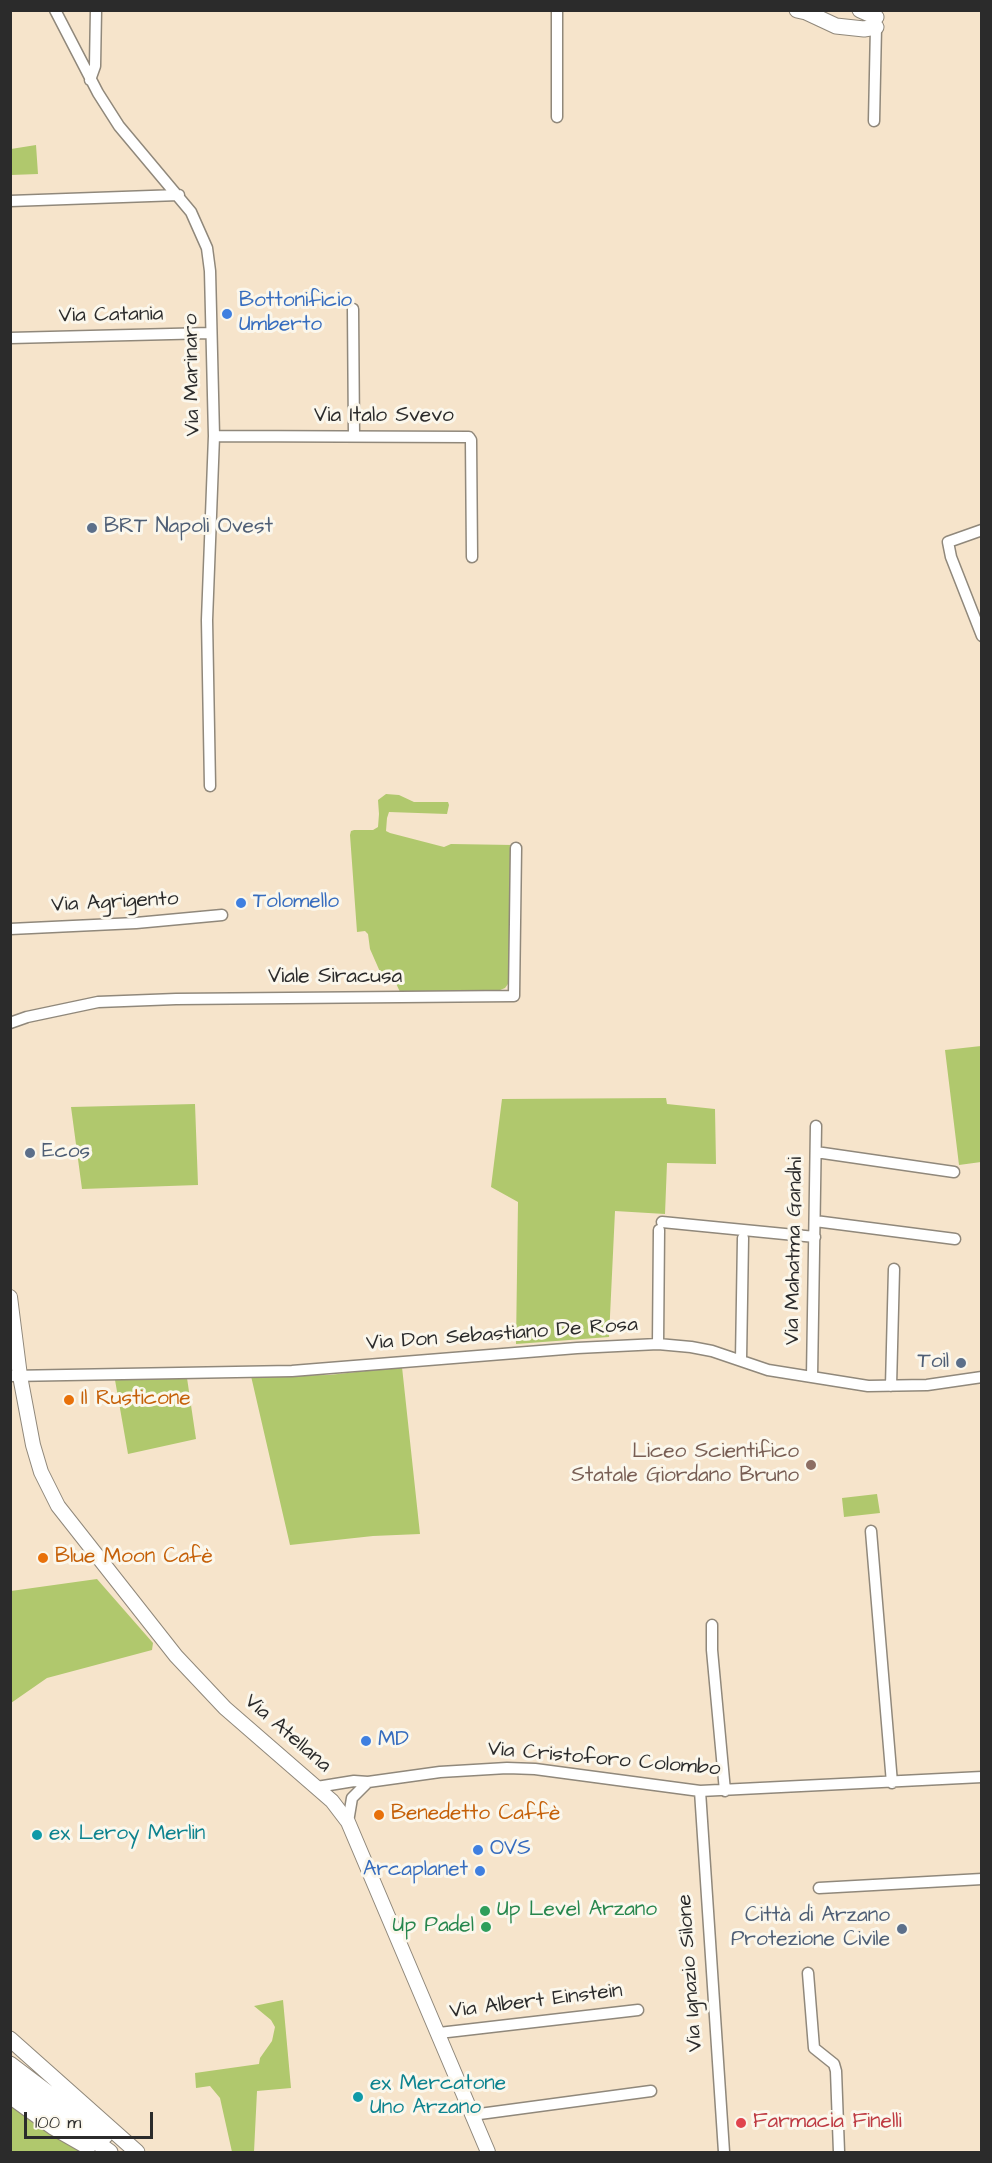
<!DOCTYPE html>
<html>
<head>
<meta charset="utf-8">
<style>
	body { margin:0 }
	#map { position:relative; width:992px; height:2163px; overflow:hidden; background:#f6e4cb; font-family:"Architects Daughter",sans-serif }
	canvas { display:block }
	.frame { position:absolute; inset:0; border:12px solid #2b2b2b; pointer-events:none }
	.scale { position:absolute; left:24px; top:2112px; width:129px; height:27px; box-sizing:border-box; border:3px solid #2b2b2b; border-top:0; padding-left:8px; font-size:18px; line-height:21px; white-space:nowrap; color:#2b2b2b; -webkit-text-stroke:4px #fbf7ec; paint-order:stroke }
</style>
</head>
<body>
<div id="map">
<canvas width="992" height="2163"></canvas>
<div class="frame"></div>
<div class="scale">100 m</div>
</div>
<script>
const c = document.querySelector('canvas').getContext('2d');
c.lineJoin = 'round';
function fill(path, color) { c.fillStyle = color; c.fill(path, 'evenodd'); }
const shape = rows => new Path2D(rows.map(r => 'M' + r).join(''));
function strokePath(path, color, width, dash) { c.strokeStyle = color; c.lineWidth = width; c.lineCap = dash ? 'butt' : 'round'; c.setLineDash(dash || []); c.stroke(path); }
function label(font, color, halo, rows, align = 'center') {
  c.font = font + ' "Architects Daughter",sans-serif'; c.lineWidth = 6; c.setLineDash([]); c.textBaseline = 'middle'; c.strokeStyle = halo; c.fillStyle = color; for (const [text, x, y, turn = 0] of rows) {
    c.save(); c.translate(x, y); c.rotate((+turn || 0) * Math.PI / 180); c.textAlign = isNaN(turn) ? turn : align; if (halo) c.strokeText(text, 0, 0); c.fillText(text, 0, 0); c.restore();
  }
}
const green = shape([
	[36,145,38,174,11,175,11,149],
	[386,794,399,795,414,802,448,802,449,805,447,814,389,812,387,818,386,831,390,833,444,847,451,844,513,845,511,980,505,988,493,993,400,992,393,977,381,974,370,949,368,934,365,931,357,932,350,835,351,831,354,830,373,830,378,827,379,814,378,800],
	[981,1046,981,1162,959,1165,945,1050],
	[666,1098,667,1104,715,1109,716,1164,667,1163,665,1214,615,1211,609,1337,516,1344,518,1202,491,1187,502,1099],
	[195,1104,198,1185,82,1189,71,1107],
	[402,1367,420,1534,373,1536,290,1545,251,1376,329,1375],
	[187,1378,196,1439,128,1454,115,1380],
	[877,1494,880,1513,844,1517,842,1498],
	[97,1579,153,1643,152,1650,47,1678,11,1703,11,1591],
	[283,2000,291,2088,257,2091,254,2152,232,2152,220,2098,210,2086,196,2088,195,2073,259,2064,260,2058,272,2041,275,2027,271,2020,254,2006],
	[10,2102,91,2152,11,2152]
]);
const minor = shape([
	[55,10,98,93,119,126,191,212,207,248,210,271,214,436,207,620,210,786],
	[557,10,557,117],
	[90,80,95,66,96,10],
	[874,121,876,27],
	[10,201,179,195],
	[353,309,354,436],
	[10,338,211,333],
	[214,436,469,437,471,440,472,557],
	[982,530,948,542,951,557,982,636],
	[10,929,136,923,222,915],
	[10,1023,27,1017,98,1002,176,999,514,996,516,848],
	[816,1152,954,1172],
	[815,1221,955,1239],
	[662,1222,815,1237],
	[658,1344,659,1230],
	[741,1360,743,1238],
	[10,1376,292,1371,577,1348,658,1344,691,1347,712,1351,768,1370,868,1386,927,1385,982,1377],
	[812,1377,816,1126],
	[891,1386,894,1269],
	[871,1531,892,1783],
	[712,1625,712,1650,725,1791],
	[317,1787,354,1781,368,1782,440,1772,507,1768,535,1769,700,1791,982,1777],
	[700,1791,724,2152],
	[348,1822,352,1798,368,1782],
	[819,1888,982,1879],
	[808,1973,814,2048,834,2064,836,2071,839,2152],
	[439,2033,638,2010],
	[472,2115,651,2091]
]);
const major = shape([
	[10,1297,20,1376,33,1445,41,1472,58,1506,176,1656,225,1708,332,1801,348,1822,488,2152]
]);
const highway = shape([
	[797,10,806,12,836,26,864,29,876,27],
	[860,10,876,17],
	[10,2039,137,2152],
	[10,2064,105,2136],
	[10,2079,110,2152],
	[10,2096,53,2127,88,2147]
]);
const markers = [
	[227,314,6,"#3f7fe0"],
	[92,528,6,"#5c6f8a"],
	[241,903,6,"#3f7fe0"],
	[30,1153,6,"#5c6f8a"],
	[961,1363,6,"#5c6f8a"],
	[69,1400,6,"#e8710a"],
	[811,1465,6,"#8d6e63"],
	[43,1558,6,"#e8710a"],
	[366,1741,6,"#3f7fe0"],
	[379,1815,6,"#e8710a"],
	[37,1835,6,"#0f9aa8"],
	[478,1850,6,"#3f7fe0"],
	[480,1871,6,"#3f7fe0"],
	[485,1911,6,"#2e9e5b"],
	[486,1927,6,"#2e9e5b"],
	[902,1929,6,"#5c6f8a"],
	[358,2097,6,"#0f9aa8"],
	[741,2123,6,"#e0444e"]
];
const shopNames = [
	["Bottonificio",239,302],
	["Umberto",239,326],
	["Tolomello",253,903],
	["MD",378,1741],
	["OVS",490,1850],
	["Arcaplanet",468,1871,"right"]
];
const streetNames = [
	["Via Catania",111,316,-1],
	["Via Marinaro",193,375,-91],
	["Via Italo Svevo",384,417],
	["Via Agrigento",115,903,-3],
	["Viale Siracusa",335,978],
	["Via Mahatma Gandhi",795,1251,-89],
	["Via Don Sebastiano De Rosa",502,1335,-4],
	["Via Atellana",287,1734,41],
	["Via Cristoforo Colombo",604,1760,5],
	["Via Ignazio Silone",691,1973,-94],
	["Via Albert Einstein",536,2002,-7]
];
const serviceNames = [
	["BRT Napoli Ovest",104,528],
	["Ecos",42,1153],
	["Toil",949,1363,"right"],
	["Città di Arzano",890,1917,"right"],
	["Protezione Civile",890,1941,"right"]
];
const foodNames = [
	["Il Rusticone",81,1400],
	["Blue Moon Cafè",55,1558],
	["Benedetto Caffè",391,1815]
];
const educationNames = [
	["Liceo Scientifico",799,1453],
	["Statale Giordano Bruno",799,1477]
];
const cultureNames = [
	["ex Leroy Merlin",49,1835],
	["ex Mercatone",370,2085],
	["Uno Arzano",370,2109]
];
const leisureNames = [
	["Up Level Arzano",497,1911],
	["Up Padel",474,1927,"right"]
];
const healthNames = [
	["Farmacia Finelli",753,2123]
];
fill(green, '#b0c86d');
strokePath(minor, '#90887b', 13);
strokePath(major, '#90887b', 16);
strokePath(highway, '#90887b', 17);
strokePath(minor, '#fff', 10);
strokePath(major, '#fff', 14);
strokePath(highway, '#fff', 15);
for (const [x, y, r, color] of markers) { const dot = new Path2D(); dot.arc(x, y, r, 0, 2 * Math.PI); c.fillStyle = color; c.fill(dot); strokePath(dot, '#fbf7ec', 2); }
label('21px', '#366cbe', '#fbf7ec', shopNames, 'left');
label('21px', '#2b2b2b', '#fbf7ec', streetNames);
label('21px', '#4e5e75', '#fbf7ec', serviceNames, 'left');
label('21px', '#c56008', '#fbf7ec', foodNames, 'left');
label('21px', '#785e54', '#fbf7ec', educationNames, 'right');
label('21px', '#0d838f', '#fbf7ec', cultureNames, 'left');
label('21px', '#27864d', '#fbf7ec', leisureNames, 'left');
label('21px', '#be3a42', '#fbf7ec', healthNames, 'left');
</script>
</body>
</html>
